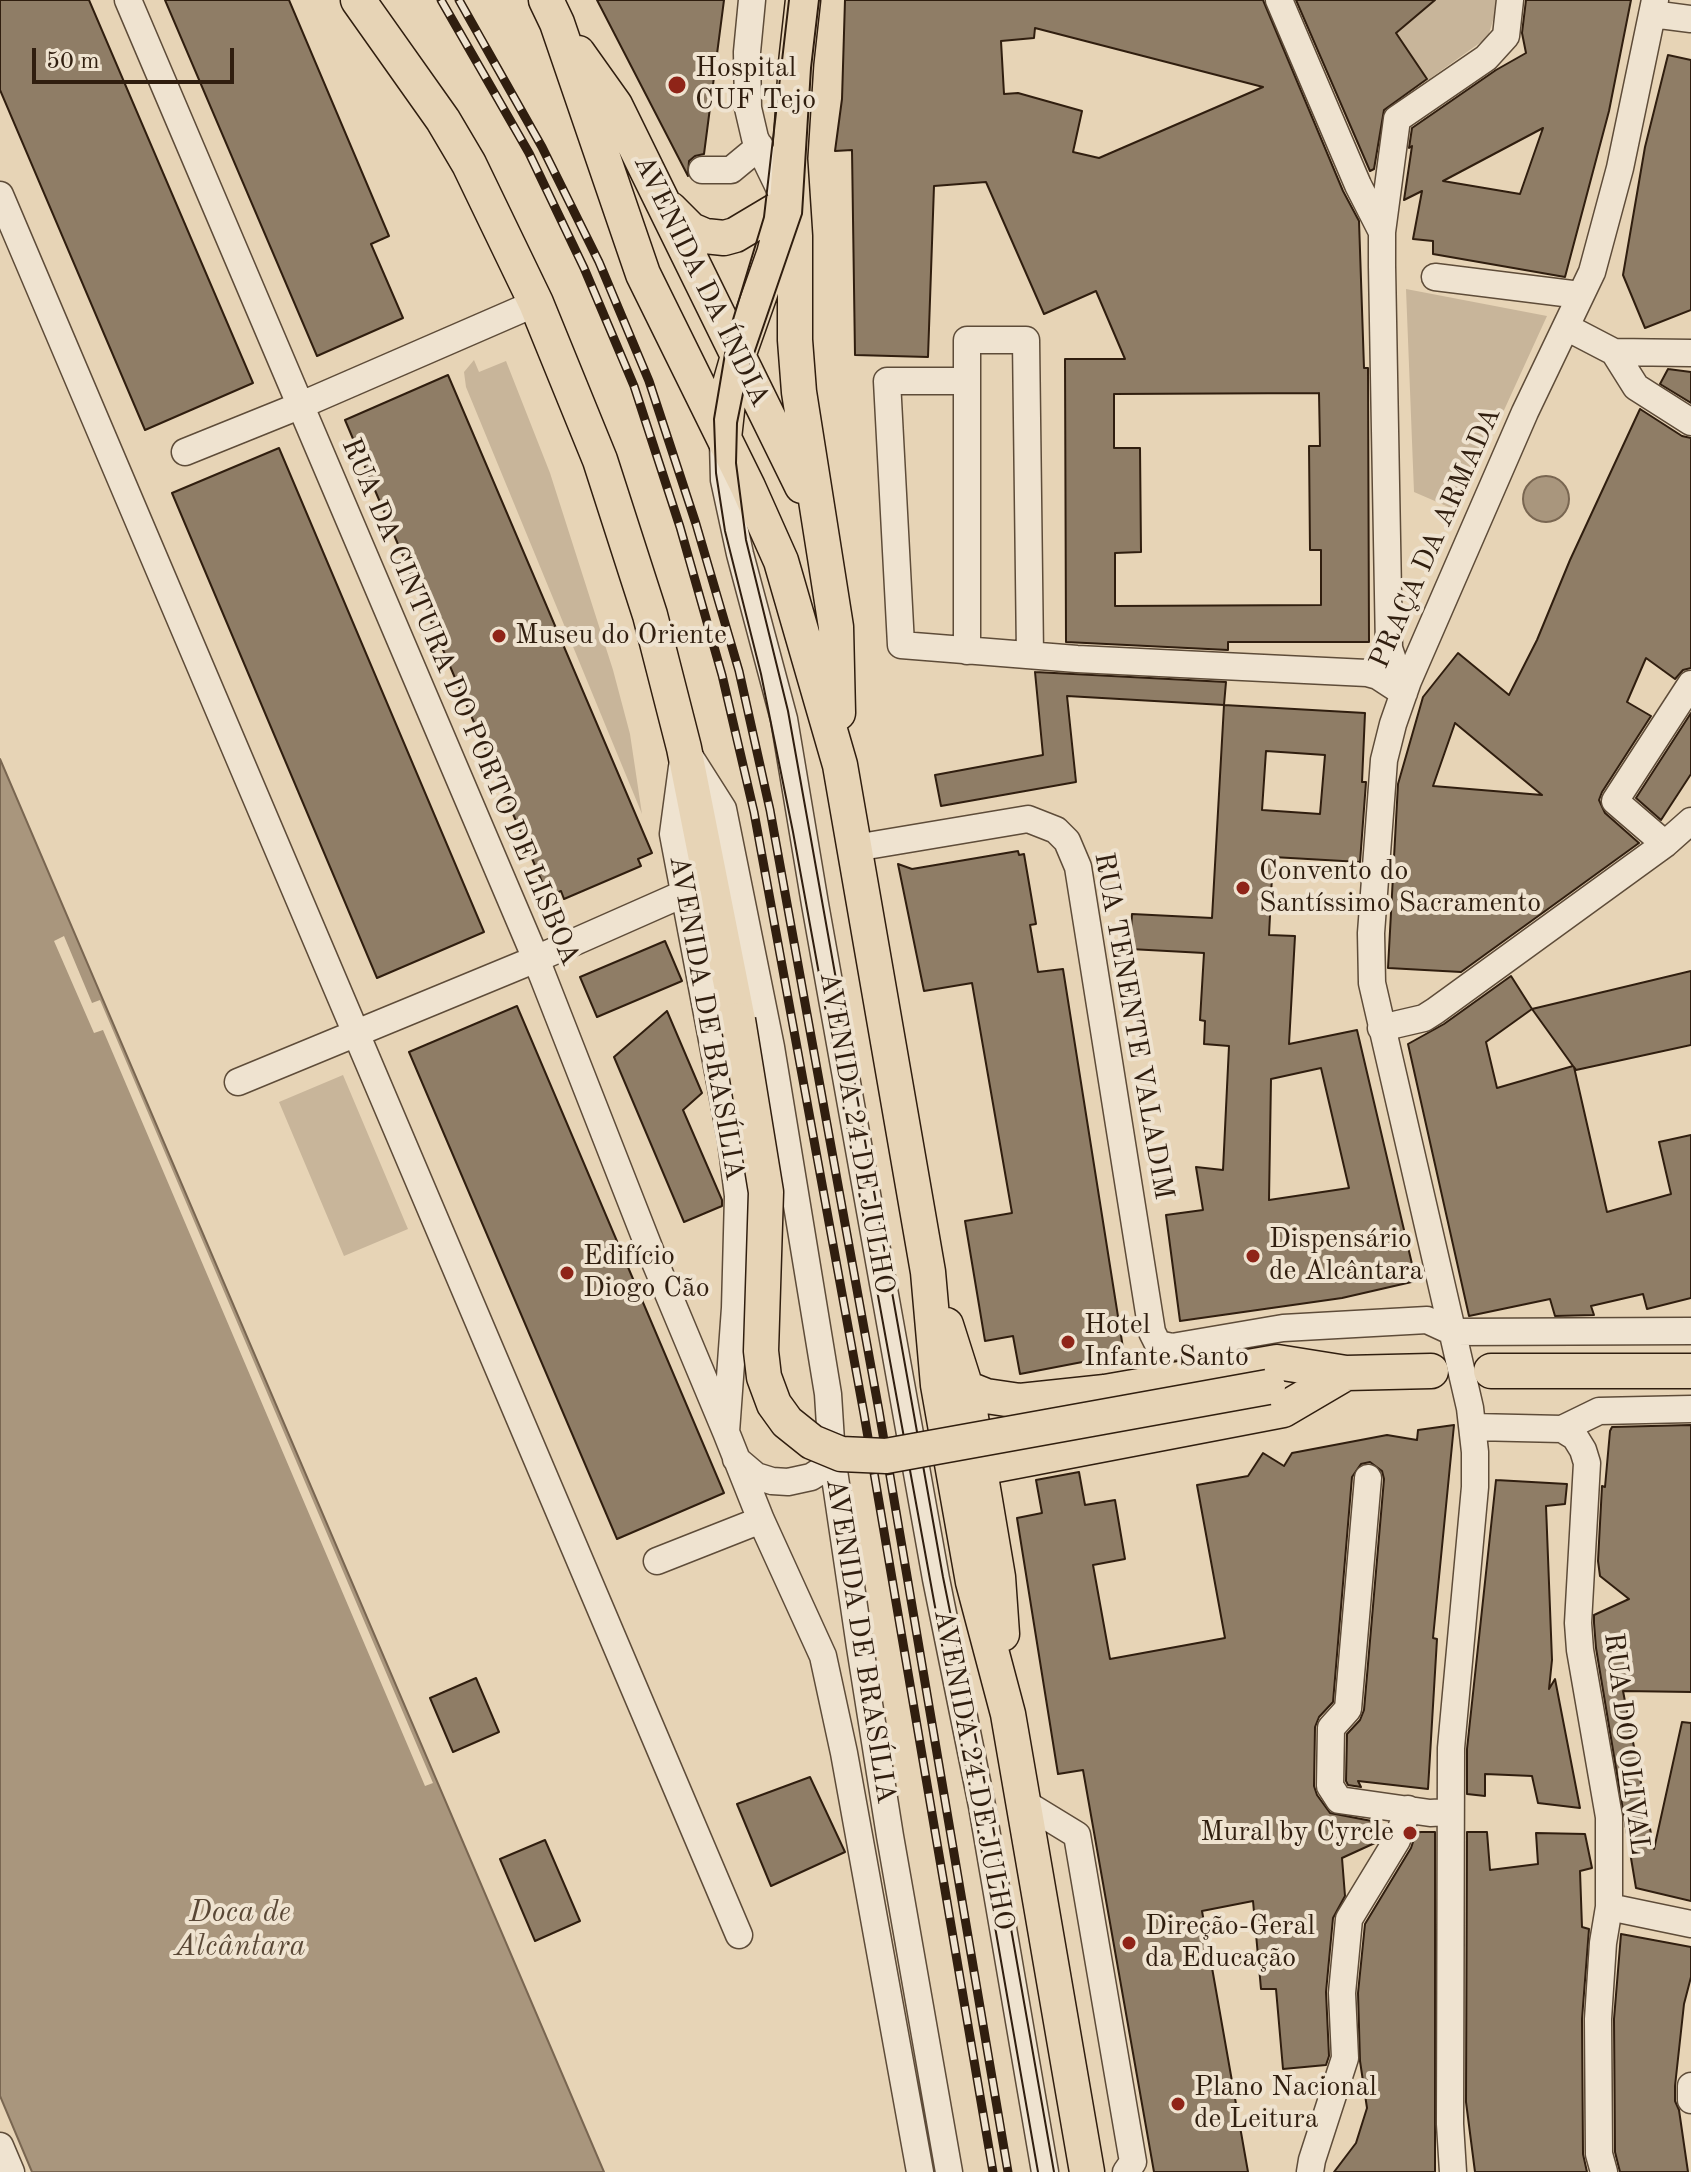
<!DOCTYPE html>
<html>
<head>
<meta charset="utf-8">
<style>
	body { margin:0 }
	#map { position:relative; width:1691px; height:2172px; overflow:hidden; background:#e7d4b6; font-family:"Old Standard TT",serif }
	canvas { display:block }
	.scale { position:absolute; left:32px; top:48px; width:202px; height:36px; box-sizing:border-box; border:4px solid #301e0f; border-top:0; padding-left:10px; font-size:24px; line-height:28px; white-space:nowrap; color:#301e0f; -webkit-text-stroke:6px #efe3d0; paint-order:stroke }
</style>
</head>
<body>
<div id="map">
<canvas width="1691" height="2172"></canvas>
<div class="scale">50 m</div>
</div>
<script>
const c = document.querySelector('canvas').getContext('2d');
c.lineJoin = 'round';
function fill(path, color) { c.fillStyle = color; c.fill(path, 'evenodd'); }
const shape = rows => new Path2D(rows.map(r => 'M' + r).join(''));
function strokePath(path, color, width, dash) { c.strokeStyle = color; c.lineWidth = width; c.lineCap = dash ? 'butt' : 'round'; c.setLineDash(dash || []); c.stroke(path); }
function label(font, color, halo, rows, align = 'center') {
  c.font = font + ' "Old Standard TT",serif'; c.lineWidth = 8; c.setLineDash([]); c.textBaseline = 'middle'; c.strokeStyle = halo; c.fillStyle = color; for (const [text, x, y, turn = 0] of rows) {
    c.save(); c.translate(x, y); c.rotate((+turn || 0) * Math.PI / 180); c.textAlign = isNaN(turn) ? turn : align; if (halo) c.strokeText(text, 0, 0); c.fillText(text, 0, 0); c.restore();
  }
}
const green = shape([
	[1435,0,1499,0,1488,37,1428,80,1396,33],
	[1406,289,1547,316,1458,511,1414,492],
	[474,360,479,372,506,361,550,473,613,670,630,734,642,814,466,387,464,372],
	[343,1075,408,1229,344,1256,279,1102]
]);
const water = shape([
	'1523 499a23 23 0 1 1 46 0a23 23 0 1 1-46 0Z',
	[0,759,604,2172,32,2172,0,2096,0,759]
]);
const pier = shape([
	[64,936,92,1003,100,1000,433,1783,425,1786,103,1030,94,1033,54,941]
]);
const building = shape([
	[0,0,89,0,253,383,145,430,0,90,0,0],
	[165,0,289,0,389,236,371,244,403,318,317,356,165,0],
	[597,0,724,0,704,154,695,156,689,161,688,176,597,0],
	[845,0,1263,0,1343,191,1359,221,1364,368,1368,368,1369,642,1228,642,1228,650,1066,642,1065,359,1125,359,1096,291,1044,314,986,182,934,186,928,357,855,355,852,150,835,151,842,99,845,0],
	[1035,28,1263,87,1099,158,1073,152,1082,111,1018,93,1004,94,1001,41,1034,38,1035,28],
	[1319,393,1320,446,1309,446,1310,550,1321,550,1321,605,1115,606,1115,553,1141,552,1140,448,1114,448,1114,394,1319,393],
	[1296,0,1435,0,1396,33,1427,79,1384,110,1374,169,1370,171,1296,0],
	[1526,0,1631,0,1609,111,1565,277,1433,254,1433,241,1413,239,1422,191,1404,200,1412,146,1409,148,1412,128,1496,70,1526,53,1522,33,1526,0],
	[1543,128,1520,194,1443,181,1543,128],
	[1668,55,1691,60,1691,310,1645,328,1623,275,1645,147,1668,55],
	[1668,369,1691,372,1691,403,1660,384,1668,369],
	[448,375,652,853,638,859,641,866,564,899,561,891,548,896,345,420,448,375],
	[1640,409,1682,436,1691,438,1691,668,1683,670,1675,679,1646,658,1627,702,1651,716,1602,792,1599,800,1605,813,1639,843,1461,972,1388,968,1398,784,1423,697,1458,653,1509,695,1537,640,1570,560,1640,409],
	[1455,723,1542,795,1433,786,1455,723],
	[279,448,484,932,377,978,172,493,279,448],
	[1035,672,1226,682,1224,705,1067,696,1076,782,941,806,935,775,1043,755,1035,672],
	[1224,705,1365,713,1362,782,1366,782,1360,862,1273,857,1269,935,1295,936,1289,1044,1357,1030,1416,1281,1342,1298,1180,1321,1166,1215,1203,1210,1196,1167,1223,1170,1229,1046,1204,1044,1205,1021,1200,1020,1204,953,1130,949,1132,914,1212,918,1224,705],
	[1266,751,1325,755,1320,814,1262,810,1266,751],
	[1321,1068,1349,1188,1269,1200,1271,1079,1321,1068],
	[1691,713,1691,774,1661,820,1636,798,1691,713],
	[1018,851,1019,855,1024,854,1036,924,1030,925,1038,972,1063,969,1123,1348,1097,1353,1098,1359,1020,1374,1013,1336,985,1341,965,1221,1012,1213,972,983,924,991,898,864,912,869,1018,851],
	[665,941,682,981,597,1017,580,977,665,941],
	[1691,971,1691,1045,1576,1070,1574,1067,1607,1212,1671,1194,1659,1142,1691,1135,1691,1298,1647,1309,1643,1294,1591,1306,1594,1315,1555,1316,1550,1299,1469,1316,1408,1044,1444,1024,1511,976,1532,1009,1691,971],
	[1532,1009,1573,1066,1497,1088,1486,1042,1532,1009],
	[517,1006,724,1493,617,1539,409,1052,517,1006],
	[667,1011,702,1093,683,1110,722,1200,722,1206,684,1222,614,1057,667,1011],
	[1454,1425,1433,1638,1437,1639,1428,1789,1358,1781,1361,1787,1348,1785,1346,1781,1347,1734,1360,1720,1364,1710,1384,1479,1382,1471,1370,1462,1361,1464,1352,1477,1333,1702,1319,1717,1315,1727,1314,1786,1317,1795,1330,1813,1377,1822,1382,1833,1377,1842,1342,1858,1345,1896,1333,1918,1326,1992,1329,2056,1326,2065,1283,2069,1276,1989,1261,1989,1253,1901,1202,1911,1248,2172,1154,2172,1083,1770,1058,1774,1017,1518,1042,1513,1036,1480,1079,1472,1085,1505,1115,1500,1125,1559,1093,1565,1110,1659,1225,1638,1197,1485,1248,1476,1263,1453,1284,1466,1292,1453,1387,1435,1417,1440,1418,1430,1454,1425],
	[1691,1425,1691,1692,1623,1691,1654,1849,1682,1722,1691,1723,1691,1901,1636,1888,1596,1648,1594,1623,1594,1615,1629,1599,1600,1576,1598,1561,1602,1486,1605,1487,1610,1431,1612,1427,1691,1425],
	[1496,1480,1567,1484,1565,1504,1546,1506,1552,1660,1549,1689,1555,1679,1580,1808,1538,1803,1532,1776,1485,1774,1485,1796,1467,1794,1467,1749,1496,1480],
	[476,1678,499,1732,453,1752,430,1698,476,1678],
	[810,1777,845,1852,771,1886,737,1804,810,1777],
	[1421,1832,1435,1832,1435,2172,1334,2172,1356,2143,1367,2108,1360,2061,1358,1993,1365,1924,1411,1848,1416,1833,1421,1832],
	[1467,1832,1487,1832,1490,1870,1538,1864,1536,1833,1585,1834,1592,1868,1580,1871,1582,1927,1589,1929,1582,2019,1583,2154,1587,2172,1475,2172,1466,2102,1467,1832],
	[545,1840,580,1921,535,1941,500,1859,545,1840],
	[1621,1934,1691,1947,1691,1977,1684,2004,1675,2086,1675,2101,1679,2110,1688,2172,1620,2172,1615,2152,1614,2019,1621,1934]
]);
const minor = shape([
	[128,0,536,959,652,1255,726,1432],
	[752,0,747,52,748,108,755,138,785,200],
	[1279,0,1358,185,1382,232],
	[1652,14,1691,19],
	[702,170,731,170,760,146],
	[0,195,739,1935],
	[1435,277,1580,295],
	[1566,327,1614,352,1636,387,1691,422],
	[1614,352,1691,353],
	[967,381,967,651],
	[723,442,724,480,740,554,784,719,815,904,936,1579,982,1806,1045,2172],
	[185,452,299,406,536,303],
	[1030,655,1026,340,967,340,967,381,887,381,901,645,1077,659,1367,673,1378,676,1404,693],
	[1404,693,1389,648,1382,266,1382,232,1397,119,1486,58,1506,36,1510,0],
	[690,757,723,809,771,1047,828,1394,832,1457,860,1647,890,1836,949,2172],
	[682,767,673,834,731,1140,738,1196,735,1308,726,1432,761,1520,823,1656,844,1753,920,2172],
	[1665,844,1615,801,1691,684],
	[855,848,1028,819,1056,830,1067,841,1078,867,1152,1332,1158,1344,1172,1347,1283,1328,1427,1320,1453,1332,1691,1331],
	[1381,1028,1424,1018,1435,1011,1665,844,1691,821],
	[238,1082,536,959,683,894],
	[1473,1427,1562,1429,1599,1411,1691,1409],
	[1562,1429,1575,1437,1583,1450,1587,1463,1578,1623,1580,1650,1609,1817,1609,1907,1603,1943,1598,2019,1599,2154,1604,2172],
	[736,1459,756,1476,772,1481,788,1482,811,1477,822,1470,832,1457],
	[1368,1478,1348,1709,1331,1728,1330,1786,1339,1800,1430,1813,1450,1812],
	[657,1561,761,1520],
	[1023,1802,1077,1835,1133,2162,1126,2172],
	[1609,1907,1691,1924],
	[1691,2086,1691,2100],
	[0,2146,11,2172],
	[1310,2172,1312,2160,1345,2058,1342,1993,1349,1919,1397,1840,1408,1809],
	[1453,2172,1450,2124,1451,1748,1475,1487,1475,1452,1470,1408,1372,983,1371,933,1384,760,1393,724,1408,681,1525,412,1592,272,1620,168,1655,0]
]);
const major = shape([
	[358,0,443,120,469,164,536,303,600,460,650,615,684,748,738,1020],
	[546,0,557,23,643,274,748,487,781,561,840,765,928,1272,938,1385,973,1582,1008,1714,1087,2172],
	[578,53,615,105,802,486],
	[790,160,795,236,795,340,799,392,836,627,838,713],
	[670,209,691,230,705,236,724,238,735,235,787,204],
	[724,438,730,384,738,356,774,254,787,204,796,63,803,0],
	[946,1325,966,1388,998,1577,1002,1634],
	[1491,1371,1691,1371],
	[1324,1377,1346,1373,1431,1371],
	[966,1388,986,1396,1020,1401,1105,1392,1277,1362,1346,1373],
	[980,1468,1283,1410,1346,1373]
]);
const tram = shape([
	[789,0,764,217,728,336,714,419,716,473,725,531,761,674,793,832,947,1672,974,1807,1038,2172],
	[819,0,811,68,802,214,747,374,737,423,736,463,746,540,788,711,943,1577,989,1804,1054,2172]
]);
const rail = shape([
	[441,0,529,153,584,268,634,386,680,527,722,675,754,812,864,1414,993,2172],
	[459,0,542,147,599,262,649,381,696,524,739,671,770,810,879,1411,1008,2172]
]);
const majorBridge = shape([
	[738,1020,766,1192,761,1351,764,1377,774,1404,787,1422,812,1442,841,1454,886,1456,1268,1387]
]);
const markers = [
	[677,85,10,"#8f2418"],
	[499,636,8,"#8f2418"],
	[1243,888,8,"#8f2418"],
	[1253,1256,8,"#8f2418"],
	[567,1273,8,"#8f2418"],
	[1068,1342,8,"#8f2418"],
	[1410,1833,8,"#8f2418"],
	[1129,1943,8,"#8f2418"],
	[1178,2104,8,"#8f2418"]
];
const poiNames = [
	["Hospital",695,69],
	["CUF Tejo",695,101],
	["Museu do Oriente",515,636],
	["Convento do",1259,872],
	["Santíssimo Sacramento",1259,904],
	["Dispensário",1269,1240],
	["de Alcântara",1269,1272],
	["Edifício",583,1257],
	["Diogo Cão",583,1289],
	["Hotel",1084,1326],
	["Infante Santo",1084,1358],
	["Mural by Cyrcle",1394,1833,"right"],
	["Direção-Geral",1145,1927],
	["da Educação",1145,1959],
	["Plano Nacional",1194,2088],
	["de Leitura",1194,2120]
];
const streetNames = [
	["AVENIDA DA ÍNDIA",701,281,64],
	["PRAÇA DA ARMADA",1436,538,-66],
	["RUA DA CINTURA DO PORTO DE LISBOA",460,702,67],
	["AVENIDA DE BRASÍLIA",706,1018,80],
	["RUA TENENTE VALADIM",1133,1026,80],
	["AVENIDA 24 DE JULHO",856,1133,80],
	["AVENIDA DE BRASÍLIA",860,1641,81],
	["RUA DO OLIVAL",1626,1744,83],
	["AVENIDA 24 DE JULHO",973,1770,79]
];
const waterNames = [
	["Doca de",240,1913],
	["Alcântara",240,1947]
];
fill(green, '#c8b59a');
fill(water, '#a9967d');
strokePath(water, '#796651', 2);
fill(pier, '#e7d4b6');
fill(building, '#8f7d66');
strokePath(building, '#301e0f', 2);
strokePath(minor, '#5e4c39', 29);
strokePath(major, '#301e0f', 37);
strokePath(minor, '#efe3d0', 26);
strokePath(major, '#e7d4b6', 34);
strokePath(tram, '#301e0f', 2);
strokePath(rail, '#301e0f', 9);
strokePath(rail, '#efe3d0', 6, [18]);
strokePath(majorBridge, '#301e0f', 37, []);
strokePath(majorBridge, '#e7d4b6', 34);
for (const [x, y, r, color] of markers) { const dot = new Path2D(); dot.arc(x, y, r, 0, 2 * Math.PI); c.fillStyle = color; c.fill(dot); strokePath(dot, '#efe3d0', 3); }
label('28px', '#301e0f', '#efe3d0', poiNames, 'left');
label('28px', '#301e0f', '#efe3d0', streetNames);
label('italic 30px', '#5a4836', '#efe3d0', waterNames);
</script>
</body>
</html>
